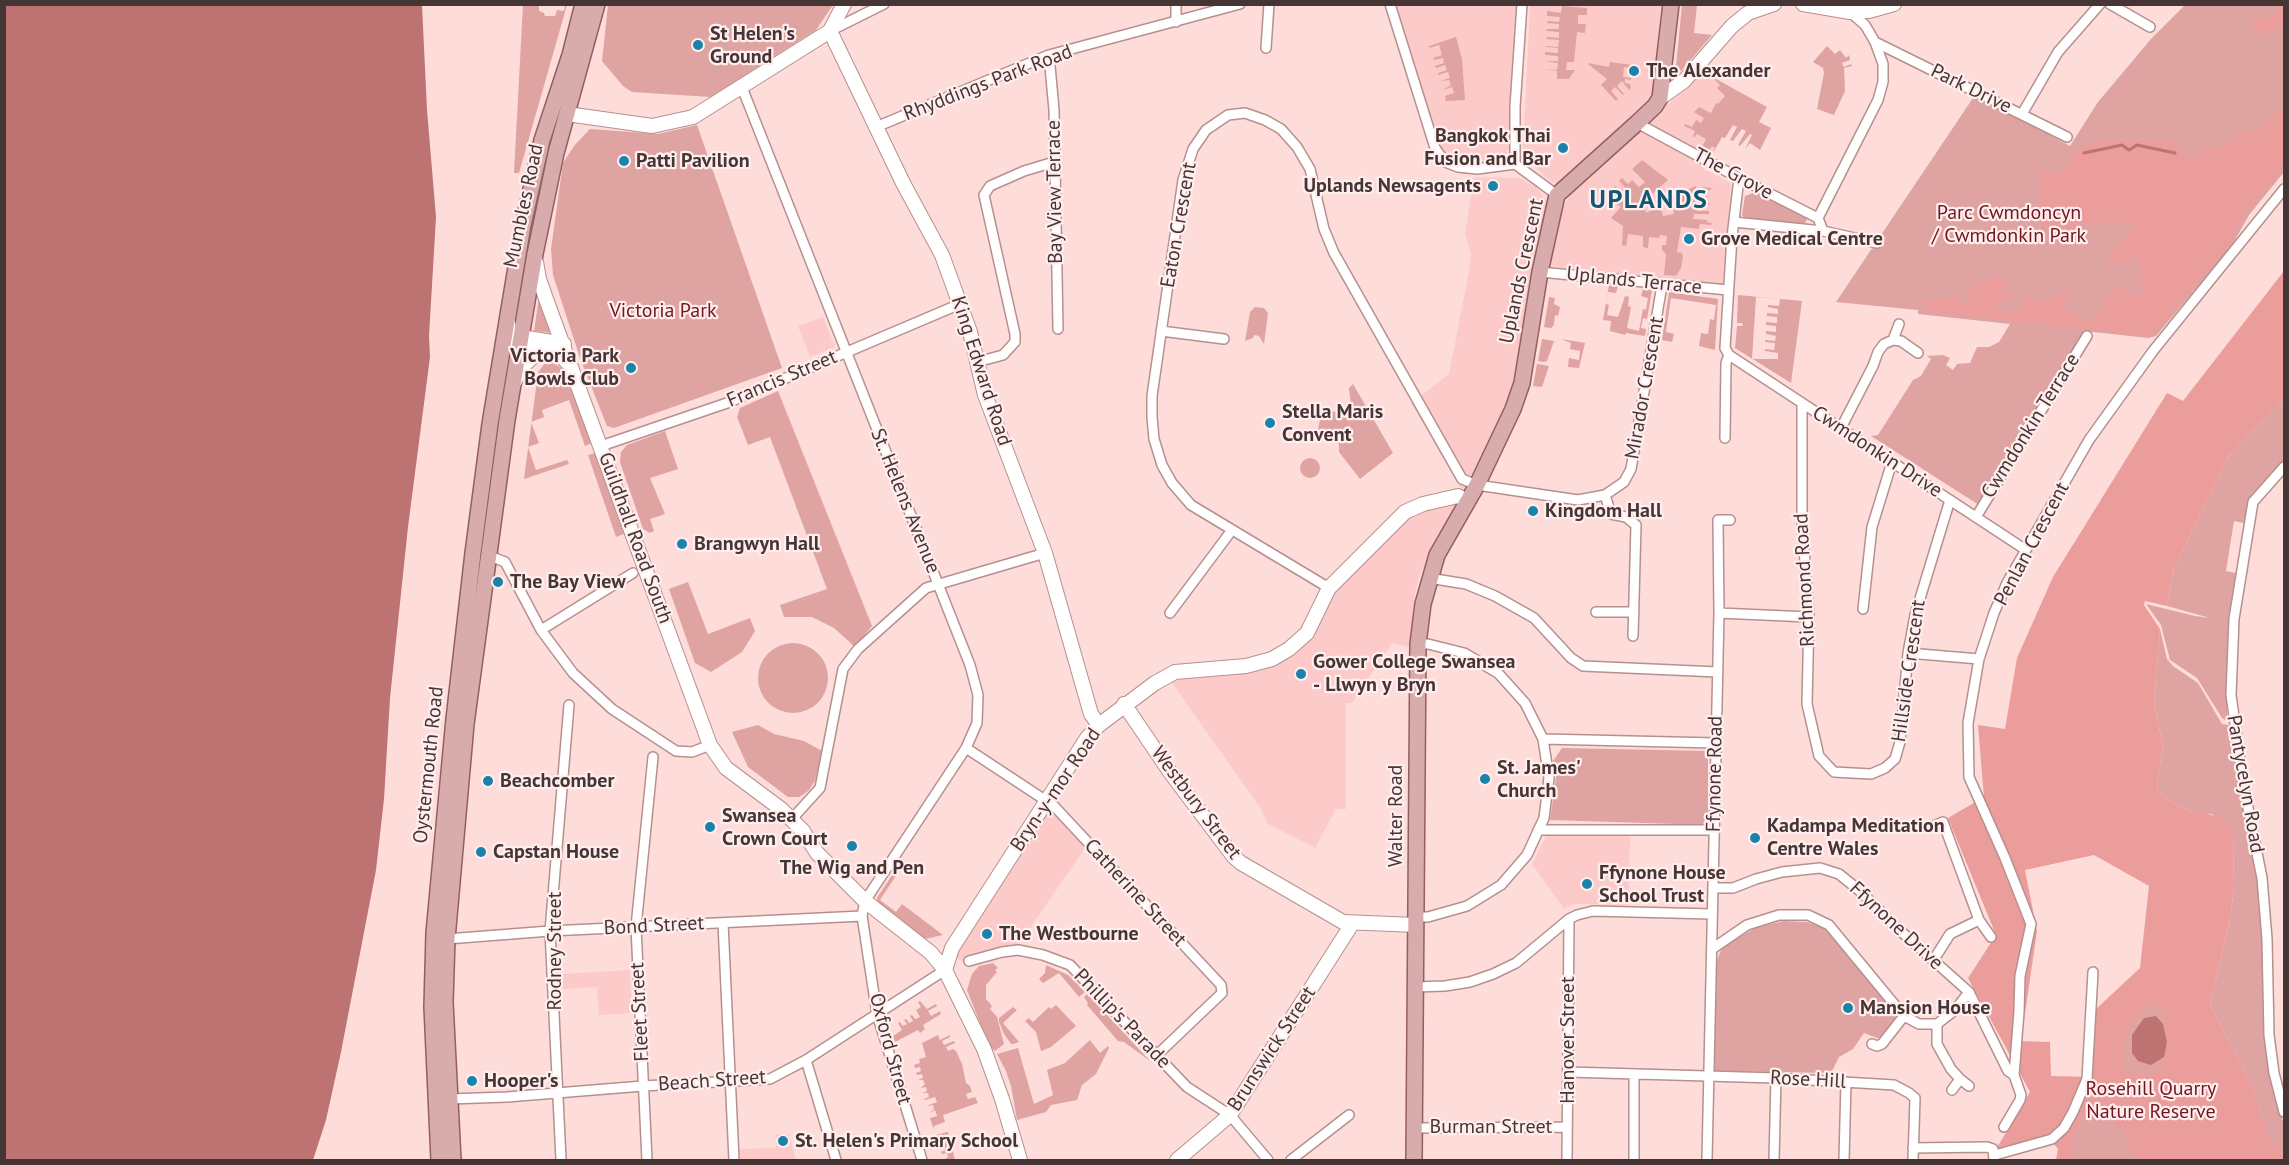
<!DOCTYPE html>
<html>
<head>
<meta charset="utf-8">
<style>
	body { margin:0 }
	#map { position:relative; width:2289px; height:1165px; overflow:hidden; background:#fddcda; font-family:"PT Sans",sans-serif }
	canvas { display:block }
	.frame { position:absolute; inset:0; border:6px solid #463535; pointer-events:none }
</style>
</head>
<body>
<div id="map">
<canvas width="2289" height="1165"></canvas>
<div class="frame"></div>
</div>
<script>
const c = document.querySelector('canvas').getContext('2d');
c.lineJoin = 'round';
function fill(path, color) { c.fillStyle = color; c.fill(path, 'evenodd'); }
const shape = rows => new Path2D(rows.map(r => 'M' + r).join(''));
function strokePath(path, color, width, dash) { c.strokeStyle = color; c.lineWidth = width; c.lineCap = dash ? 'butt' : 'round'; c.setLineDash(dash || []); c.stroke(path); }
function label(font, color, halo, rows, align = 'center') {
  c.font = font + ' "PT Sans",sans-serif'; c.lineWidth = 4.5; c.setLineDash([]); c.textBaseline = 'middle'; c.strokeStyle = halo; c.fillStyle = color; for (const [text, x, y, turn = 0] of rows) {
    c.save(); c.translate(x, y); c.rotate((+turn || 0) * Math.PI / 180); c.textAlign = isNaN(turn) ? turn : align; if (halo) c.strokeText(text, 0, 0); c.fillText(text, 0, 0); c.restore();
  }
}
const built = shape([
	[1396,5,1518,5,1511,127,1509,149,1505,157,1495,161,1468,164,1447,157,1438,145],
	[1530,5,1665,5,1658,79,1648,104,1562,183,1553,183,1546,178,1528,160,1523,151],
	[1704,71,1746,96,1704,169,1731,183,1723,286,1550,266,1558,217,1570,195],
	[1474,177,1519,178,1536,187,1545,198,1547,205,1519,359,1509,403,1477,471,1462,490,1411,403,1449,374,1469,271,1471,253,1465,235],
	[823,317,835,347,810,357,798,326],
	[1456,503,1456,507,1436,539,1421,572,1415,594,1410,647,1392,643,1352,703,1346,703,1346,809,1336,809,1315,848,1267,823,1261,809,1170,680,1180,676,1199,678,1247,671,1293,651,1333,586,1405,517,1421,508],
	[1048,803,1087,845,1020,943,962,962,954,955],
	[1546,836,1630,836,1629,905,1573,904,1564,909,1532,864],
	[630,970,632,1013,599,1015,597,987,563,989,562,974],
	[776,1134,789,1134,796,1160,740,1160,740,1149,776,1148]
]);
const green = shape([
	[523,5,539,5,539,11,544,13,545,16,555,16,557,10,564,11,565,5,567,5,519,173,514,173],
	[608,5,608,4,833,5,816,30,711,97,632,92,623,86,602,61],
	[1682,5,1697,5,1694,33,1712,35,1682,70,1677,72,1676,66],
	[2185,5,2284,5,2284,172,2249,215,2231,247,2156,336,2148,338,2084,331,1979,505,1871,436,1878,435,1913,380,1921,376,1931,359,1927,356,1943,355,1950,358,1946,365,1953,370,1957,364,1970,363,1977,347,1989,347,1999,342,2010,324,1918,314,1918,310,1836,302,1975,95,2070,146,2098,102,2151,39],
	[1562,6,1587,8,1587,15,1578,15,1578,24,1586,24,1585,33,1577,32,1574,62,1567,62,1566,70,1575,70,1569,79,1557,79,1557,71,1544,69,1557,70,1558,63,1545,61,1558,61,1558,56,1545,55,1545,52,1558,53,1558,48,1546,47,1546,46,1558,47,1559,40,1546,39,1547,37,1559,38,1559,32,1546,31,1547,29,1559,29,1559,24,1547,23,1548,21,1559,22,1560,17,1547,16,1547,11,1561,13],
	[1456,37,1462,59,1465,100,1446,101,1445,96,1454,93,1452,87,1443,90,1451,85,1449,80,1440,81,1450,78,1448,72,1438,75,1438,73,1447,70,1445,65,1436,68,1435,66,1444,63,1443,58,1434,60,1433,58,1442,55,1439,45,1429,48,1429,46],
	[1827,46,1835,54,1840,50,1846,58,1849,55,1850,60,1842,63,1844,67,1851,64,1852,66,1844,68,1845,91,1834,115,1817,109,1824,73,1823,68,1813,62],
	[1610,62,1632,65,1631,68,1624,67,1623,77,1631,78,1631,80,1625,79,1625,83,1630,84,1631,88,1629,90,1622,81,1617,86,1624,94,1623,95,1615,87,1611,91,1618,99,1616,101,1601,85,1607,79,1588,64,1588,63,1609,67],
	[1712,77,1767,107,1759,122,1771,128,1760,150,1750,143,1745,149,1752,135,1750,134,1740,146,1738,145,1746,131,1742,129,1733,141,1730,140,1737,127,1733,125,1725,138,1722,137,1713,153,1715,148,1712,146,1709,151,1702,147,1706,139,1697,134,1695,137,1693,136,1695,131,1684,126,1685,124,1692,127,1696,120,1701,123,1704,118,1694,112,1699,107,1711,113,1716,103,1718,104,1725,96,1717,88,1720,85],
	[697,125,782,368,614,428,607,426,580,358,553,275,551,249,563,163,574,146,590,129,658,134],
	[1642,160,1668,180,1642,203,1646,213,1660,206,1663,216,1674,214,1672,202,1679,198,1678,194,1696,186,1697,190,1704,187,1711,188,1711,190,1698,191,1699,196,1703,195,1710,197,1703,196,1695,199,1696,204,1710,203,1709,205,1696,206,1697,211,1709,211,1709,214,1694,214,1693,219,1707,220,1707,222,1712,223,1711,225,1700,224,1699,229,1681,227,1677,252,1682,253,1683,257,1681,268,1676,276,1664,275,1666,254,1662,250,1662,245,1666,245,1667,236,1660,235,1659,238,1649,237,1648,248,1643,247,1643,236,1628,234,1626,246,1622,245,1623,226,1611,218,1621,207,1612,200,1617,194,1612,189,1615,186,1621,192,1625,187,1619,181,1622,178,1628,184,1632,180,1639,187,1645,182,1632,169],
	[1756,192,1808,217,1803,227,1748,221,1742,215,1745,196],
	[1609,285,1618,286,1616,293,1608,292,1606,304,1609,305,1607,315,1618,317,1625,296,1629,297,1628,306,1631,307,1627,328,1639,331,1643,309,1646,310,1648,298,1641,296,1643,289,1652,290,1647,319,1643,318,1641,328,1646,329,1645,336,1626,333,1625,335,1610,331,1611,321,1603,320],
	[1669,292,1718,299,1715,350,1699,346,1701,333,1708,334,1710,319,1714,320,1716,305,1671,298,1666,332,1674,334,1672,342,1662,340],
	[1738,295,1802,301,1791,383,1735,348,1737,326,1743,326,1742,323,1737,323],
	[1756,297,1780,299,1779,306,1768,305,1768,307,1778,309,1778,314,1767,313,1767,316,1777,317,1777,323,1766,322,1766,325,1776,326,1776,332,1766,331,1766,334,1776,336,1775,341,1765,340,1765,342,1775,343,1774,350,1765,349,1765,351,1778,353,1778,359,1752,359],
	[539,297,553,333,534,331],
	[1549,297,1555,298,1554,304,1560,307,1558,316,1555,315,1554,325,1551,328,1544,327],
	[1255,307,1264,308,1268,313,1264,344,1259,336,1254,335,1253,338,1245,341,1250,312],
	[1542,339,1554,341,1547,361,1544,362,1538,361],
	[1561,339,1585,343,1579,368,1568,367,1569,358,1579,360,1580,351,1570,349,1571,343],
	[554,363,567,372,592,443,585,446,569,400,542,410,544,417,531,422,539,443,528,447,536,470,567,460,569,464,524,479,538,373,544,364],
	[1537,364,1549,366,1542,387,1533,386],
	[1353,384,1393,453,1360,479,1339,452,1339,444,1317,434,1322,410,1339,412,1351,405,1349,388],
	[778,391,872,626,855,647,834,628,812,617,784,617,780,605,827,589,770,437,748,445,737,417,740,408],
	[2284,399,2284,460,2249,498,2244,523,2234,521,2226,571,2236,573,2228,623,2227,721,2222,718,2197,678,2170,660,2161,625,2146,604,2195,616,2210,618,2167,606,2173,571,2228,457],
	[665,431,678,469,650,478,665,514,650,519,654,531,650,533,643,529,620,462,621,452,627,445],
	[595,453,624,534,616,537,588,455],
	'1300 468a10 10 0 1 1 20 0a10 10 0 1 1-20 0Z',
	[688,582,708,634,750,618,755,631,742,652,711,672,695,663,669,589],
	[2160,629,2167,659,2173,666,2198,683,2222,724,2229,725,2236,773,2254,859,2261,915,2267,1059,2276,1101,2284,1124,2284,1156,2272,1145,2249,1079,2210,1005,2229,924,2234,890,2233,835,2212,814,2192,813,2177,806,2158,792,2157,783,2163,747,2154,702],
	'758 678a35 35 0 1 1 70 0a35 35 0 1 1-70 0Z',
	[758,725,774,734,804,741,822,751,815,781,808,791,799,797,788,797,748,767,732,732],
	[1562,748,1708,751,1708,825,1550,820,1556,778,1553,761],
	[896,869,899,871,880,900,896,912,902,904,943,935,925,939,906,927,877,901,877,898],
	[1784,921,1806,922,1820,926,1833,936,1897,1016,1883,1037,1877,1038,1864,1033,1853,1049,1839,1057,1831,1073,1714,1071,1717,961,1722,947,1757,927],
	[2162,951,2239,1160,2061,1160],
	[993,963,998,968,995,970,997,972,986,985,986,999,992,1006,990,1009,997,1017,1004,1044,995,1051,989,1046,967,990,972,974,979,966],
	[1046,965,1068,975,1085,992,1079,997,1059,973,1043,983,1039,979,1045,973],
	[1087,994,1124,1033,1150,1061,1124,1042,1118,1041,1087,1005,1088,1003,1084,997],
	[920,1001,927,1009,936,1004,937,1006,928,1011,931,1016,940,1011,941,1014,923,1025,925,1029,920,1033,918,1030,895,1042,893,1036,902,1030,898,1023,900,1022,903,1026,907,1024,904,1020,906,1019,909,1023,913,1021,910,1016,912,1015,915,1019,920,1017,916,1010,921,1007,918,1002],
	[1056,1005,1076,1026,1051,1047,1041,1051,1036,1032,1025,1021,1029,1018,1033,1022,1049,1007,1051,1009],
	[1013,1007,1017,1010,1003,1023,1019,1042,1013,1044,1011,1044,1004,1034,999,1022,999,1018],
	[938,1035,940,1040,950,1035,950,1037,942,1041,944,1045,954,1041,955,1043,946,1047,948,1051,953,1049,956,1051,962,1064,966,1083,970,1086,972,1092,966,1094,968,1099,975,1097,978,1103,943,1115,945,1122,934,1126,934,1130,930,1118,937,1116,935,1110,929,1113,934,1109,933,1105,926,1106,937,1102,935,1097,925,1100,924,1099,929,1097,928,1093,923,1093,927,1091,926,1087,921,1088,925,1084,923,1080,918,1080,923,1078,922,1074,917,1075,916,1073,921,1071,920,1067,915,1068,914,1065,920,1063,919,1059,926,1057,922,1043],
	[1090,1040,1100,1053,1108,1046,1109,1048,1096,1074,1082,1085,1077,1100,1051,1105,1046,1112,1017,1120,1011,1086,1006,1071,997,1054,1018,1048,1034,1104,1053,1095,1047,1070,1065,1063],
	[948,1132,955,1160,944,1160,948,1157,947,1153,942,1154,941,1152,945,1150,944,1145,939,1145,945,1143,944,1139,937,1140,936,1135]
]);
const forest = shape([
	[2284,6,2284,25,2266,35,2251,29,2256,17,2273,17],
	[2284,110,2284,168,2246,213,2228,245,2155,334,2147,336,1926,311,1924,300,1953,298,1971,306,1967,290,1998,275,2013,297,1997,304,1998,311,2017,314,2024,296,2048,302,2068,288,2063,309,2094,322,2118,283,2132,296,2144,293,2138,259,2110,263,2106,260,2135,224,2096,222,2063,228,2043,229,2038,194,2040,172,2064,172,2077,150,2099,141,2173,140,2177,144,2177,150,2192,160,2205,145,2221,150,2224,141,2235,141,2240,129,2253,133,2261,130,2268,118],
	[2284,271,2284,399,2228,457,2173,571,2167,606,2145,601,2144,605,2160,629,2154,702,2163,747,2157,783,2158,792,2177,806,2192,813,2202,812,2221,818,2227,824,2233,835,2234,890,2229,924,2210,1005,2249,1079,2272,1144,2284,1156,2284,1160,2139,1160,2127,1150,2127,1137,2102,1107,2084,1119,2072,1137,2075,1160,2056,1160,2058,1149,2047,1136,1999,1151,1998,1146,2030,1092,1968,978,1996,935,1948,818,1984,797,1978,725,2005,729,2017,658,2053,577,2167,393,2183,401],
	[2094,855,2149,886,2140,968,2096,1009,2091,1077,2051,1076,2050,1042,2021,1041,2037,931,2025,870],
	[2148,1005,2157,1005,2164,1014,2169,1042,2166,1057,2158,1073,2142,1076,2127,1074,2122,1059,2126,1033,2138,1015]
]);
const water = shape([
	[5,4,422,5,427,110,436,217,429,336,430,357,408,527,390,698,384,799,376,870,341,1052,326,1120,313,1160,5,1160],
	[2156,1016,2163,1024,2167,1042,2164,1057,2151,1065,2138,1061,2132,1053,2132,1035,2144,1018]
]);
const stream = shape([
	[2084,153,2122,145,2129,150,2137,145,2175,153]
]);
const street = shape([
	[1176,4,1176,22],
	[1390,4,1435,148,1445,162,1458,167,1477,169,1515,164],
	[2110,4,2150,27],
	[832,30,884,4],
	[1875,42,2067,137],
	[1266,48,1269,4],
	[1049,55,1054,110,1058,329],
	[741,85,970,665,978,695,977,723,966,748,865,901,862,916,877,1014,922,1160],
	[2022,114,2058,52,2100,4],
	[1637,123,1739,178,1818,218,1823,231,1877,243],
	[876,127,1049,55,1240,4],
	[1515,164,1515,107,1522,4],
	[1515,164,1557,195],
	[1739,178,1732,237,1725,348,1729,355,2026,550],
	[1818,218,1878,100,1883,82,1883,64,1875,42,1865,25,1850,12,1851,4],
	[1734,222,1823,231],
	[1540,272,1728,290],
	[1161,331,1224,339],
	[1893,340,1899,324],
	[977,362,1003,355,1015,342,1015,334,984,195,990,186,1024,171,1054,162],
	[1802,403,1802,521,1809,617,1807,704,1819,756,1834,772,1871,774,1885,768,1895,759,1900,742,1908,653,1915,615,1950,500],
	[1841,428,1873,366,1878,352,1884,344,1893,340,1901,341,1918,353],
	[1725,438,1726,363,1729,355],
	[601,446,727,403,960,304],
	[2284,467,2253,502,2234,619,2231,695,2244,788,2262,878,2267,939,2269,1035,2274,1073,2284,1112],
	[1605,495,1611,514,1626,517,1636,525,1633,636],
	[1976,517,2087,336],
	[490,556,505,562,541,630,573,673,612,709,676,751,692,752,710,745],
	[1429,578,1466,584,1495,596,1534,618,1571,658,1583,666,1718,672],
	[1329,588,1191,505,1172,483,1162,465,1154,439,1152,417,1152,396,1183,180,1193,149,1206,130,1228,115,1245,113,1265,120,1281,129,1297,147,1310,169,1324,229,1334,253,1462,479,1477,485,1578,500,1605,495,1624,482,1631,469,1662,285],
	[1863,609,1872,527,1892,462],
	[1596,612,1634,612],
	[1170,613,1232,530],
	[1719,613,1809,617],
	[541,630,633,573],
	[1908,653,1979,659],
	[1543,739,1716,743],
	[966,748,1054,806,1221,985,1222,993,1157,1055],
	[791,820,820,788,843,669,858,649,926,588,1045,553],
	[1931,827,1943,822,1979,920,1991,937],
	[1538,830,1714,830],
	[1713,888,1733,888,1756,879,1782,872,1820,868,1839,874,1860,891,1896,927,1969,992,2008,1071,2014,1075],
	[1416,917,1428,917,1467,906,1501,885,1527,855,1544,818,1549,778,1543,739,1525,703,1498,673,1464,653,1428,644,1418,644],
	[723,923,734,1160],
	[447,939,550,931,862,916],
	[1712,949,1747,925,1779,915,1808,915,1829,925,1904,1016],
	[969,961,1002,952,1018,950,1043,955,1070,965,1187,1087,1230,1115,1268,1160],
	[1933,961,1950,934,1979,920],
	[1415,987,1445,986,1470,982,1493,974,1516,963,1569,919,1577,915,1593,911,1712,914],
	[1937,1024,1937,1044,1951,1069,1960,1079,1969,1086],
	[1872,1044,1877,1046,1882,1044,1904,1016,1919,1024,1937,1024,1955,1010,1969,992],
	[806,1060,836,1160],
	[1568,1072,1776,1078,1894,1085,1909,1093,1915,1098,1913,1160],
	[1952,1090,1960,1079],
	[449,1099,507,1097,643,1086,770,1079,806,1060,945,970],
	[2004,1127,2020,1100,2021,1095,2014,1075,2019,1012,2020,976,2031,924,2005,858,1969,777,1968,723,1979,659,1994,613,2007,583,2089,440,2153,351,2284,189],
	[1414,1128,1567,1127],
	[1913,1148,1987,1147,1993,1149,1994,1159],
	[1995,1155,2052,1139,2064,1128,2073,1112,2087,1079,2093,972],
	[561,1160,550,931,569,705],
	[647,1160,636,927,653,757],
	[1291,1160,1349,1115],
	[1567,1160,1569,919],
	[1634,1160,1634,1074],
	[1707,1160,1719,613,1718,520,1730,520],
	[1774,1160,1776,1078],
	[1844,1160,1846,1082]
]);
const secondary = shape([
	[1803,4,1850,12,1869,11,1894,4],
	[830,31,903,183,942,255,970,332,985,395,1045,553,1091,714,1099,725],
	[1660,98,1684,81,1732,26,1748,13,1774,4],
	[567,114,652,126,693,117,830,31,844,4],
	[536,262,539,279,550,310,710,745,726,768,781,809,803,831,817,853,865,901,931,953,945,970,984,1049,1002,1099,1020,1160],
	[508,323,513,346,550,352,560,355,570,365],
	[512,340,515,336,564,344],
	[515,381,520,369,540,350],
	[1124,704,1170,772,1234,857,1241,863,1343,922,1416,925],
	[945,970,952,948,1087,738,1099,725,1155,683,1175,672,1246,666,1272,659,1289,649,1307,633,1329,588,1405,512,1423,504,1458,496,1467,501],
	[1177,1160,1230,1115,1352,924]
]);
const primary = shape([
	[439,1160,432,1007,434,933,454,719,473,553,490,424,523,225,542,140,570,55,583,4],
	[453,1160,445,1002,447,939,466,724,507,420,535,254,556,153,597,4],
	[1414,1160,1418,644,1423,604,1437,555,1477,485,1513,409,1522,383,1540,272,1557,195,1637,123,1655,106,1660,98,1671,4]
]);
const markers = [
	[698,45,6,"#1a82ab"],
	[1634,71,6,"#1a82ab"],
	[1563,148,6,"#1a82ab"],
	[624,161,6,"#1a82ab"],
	[1493,186,6,"#1a82ab"],
	[1689,239,6,"#1a82ab"],
	[631,368,6,"#1a82ab"],
	[1270,423,6,"#1a82ab"],
	[1533,511,6,"#1a82ab"],
	[682,544,6,"#1a82ab"],
	[498,582,6,"#1a82ab"],
	[1301,674,6,"#1a82ab"],
	[1485,779,6,"#1a82ab"],
	[488,781,6,"#1a82ab"],
	[710,827,6,"#1a82ab"],
	[1755,838,6,"#1a82ab"],
	[852,846,6,"#1a82ab"],
	[481,852,6,"#1a82ab"],
	[1587,884,6,"#1a82ab"],
	[987,934,6,"#1a82ab"],
	[1848,1008,6,"#1a82ab"],
	[472,1081,6,"#1a82ab"],
	[783,1141,6,"#1a82ab"]
];
const poiNames = [
	["St Helen's",710,34],
	["Ground",710,57],
	["The Alexander",1646,71],
	["Bangkok Thai",1551,136,"right"],
	["Fusion and Bar",1551,159,"right"],
	["Patti Pavilion",636,161],
	["Uplands Newsagents",1481,186,"right"],
	["Grove Medical Centre",1701,239],
	["Victoria Park",619,356,"right"],
	["Bowls Club",619,379,"right"],
	["Stella Maris",1282,412],
	["Convent",1282,435],
	["Kingdom Hall",1545,511],
	["Brangwyn Hall",694,544],
	["The Bay View",510,582],
	["Gower College Swansea",1313,662],
	["- Llwyn y Bryn",1313,685],
	["St. James'",1497,768],
	["Church",1497,791],
	["Beachcomber",500,781],
	["Swansea",722,816],
	["Crown Court",722,839],
	["Kadampa Meditation",1767,826],
	["Centre Wales",1767,849],
	["Capstan House",493,852],
	["The Wig and Pen",852,868,"center"],
	["Ffynone House",1599,873],
	["School Trust",1599,896],
	["The Westbourne",999,934],
	["Mansion House",1860,1008],
	["Hooper's",484,1081],
	["St. Helen's Primary School",795,1141]
];
const streetNames = [
	["Rhyddings Park Road",988,83,-21],
	["Park Drive",1971,89,26],
	["The Grove",1733,174,28],
	["Bay View Terrace",1055,192,-91],
	["Mumbles Road",524,206,-78],
	["Eaton Crescent",1179,225,-80],
	["Uplands Crescent",1522,271,-78],
	["Uplands Terrace",1634,281,6],
	["King Edward Road",981,371,72],
	["Francis Street",782,379,-23],
	["Mirador Crescent",1645,388,-80],
	["Cwmdonkin Terrace",2031,426,-58],
	["Cwmdonkin Drive",1877,452,33],
	["St. Helens Avenue",905,501,68],
	["Guildhall Road South",635,538,70],
	["Penlan Crescent",2032,544,-62],
	["Richmond Road",1805,580,-93],
	["Hillside Crescent",1909,671,-82],
	["Oystermouth Road",429,765,-84],
	["Ffynone Road",1715,774,-89],
	["Pantycelyn Road",2245,784,80],
	["Bryn-y-mor Road",1056,790,-56],
	["Westbury Street",1196,803,53],
	["Walter Road",1396,816,-90],
	["Catherine Street",1135,893,47],
	["Bond Street",654,926,-3],
	["Ffynone Drive",1896,926,43],
	["Rodney Street",555,951,-90],
	["Fleet Street",640,1012,-93],
	["Phillip's Parade",1122,1019,46],
	["Hanover Street",1568,1040,-90],
	["Oxford Street",890,1049,75],
	["Brunswick Street",1272,1049,-57],
	["Rose Hill",1808,1080,3],
	["Beach Street",712,1081,-4],
	["Burman Street",1491,1127]
];
const parkNames = [
	["Parc Cwmdoncyn",2009,213],
	["/ Cwmdonkin Park",2009,236],
	["Victoria Park",663,311],
	["Rosehill Quarry",2151,1089],
	["Nature Reserve",2151,1112]
];
const districtNames = [
	["UPLANDS",1649,201]
];
fill(built, '#fccbc9');
fill(green, '#dfa3a1');
fill(forest, '#ea9d9b');
fill(water, '#bc7372');
strokePath(stream, '#bc7372', 3);
strokePath(street, '#b6908e', 12);
strokePath(secondary, '#b6908e', 16);
strokePath(primary, '#945f5e', 18);
strokePath(street, '#fff', 9);
strokePath(secondary, '#fff', 14);
strokePath(primary, '#d8acac', 15);
for (const [x, y, r, color] of markers) { const dot = new Path2D(); dot.arc(x, y, r, 0, 2 * Math.PI); c.fillStyle = color; c.fill(dot); strokePath(dot, '#ffeeed', 2); }
label('bold 20px', '#463535', '#ffeeed', poiNames, 'left');
label('20px', '#463535', '#ffeeed', streetNames);
label('20px', '#6f161f', '#ffeeed', parkNames);
c.letterSpacing = '1.5px';
label('bold 26px', '#125874', '#ffeeed', districtNames);
c.letterSpacing = '0px';
</script>
</body>
</html>
